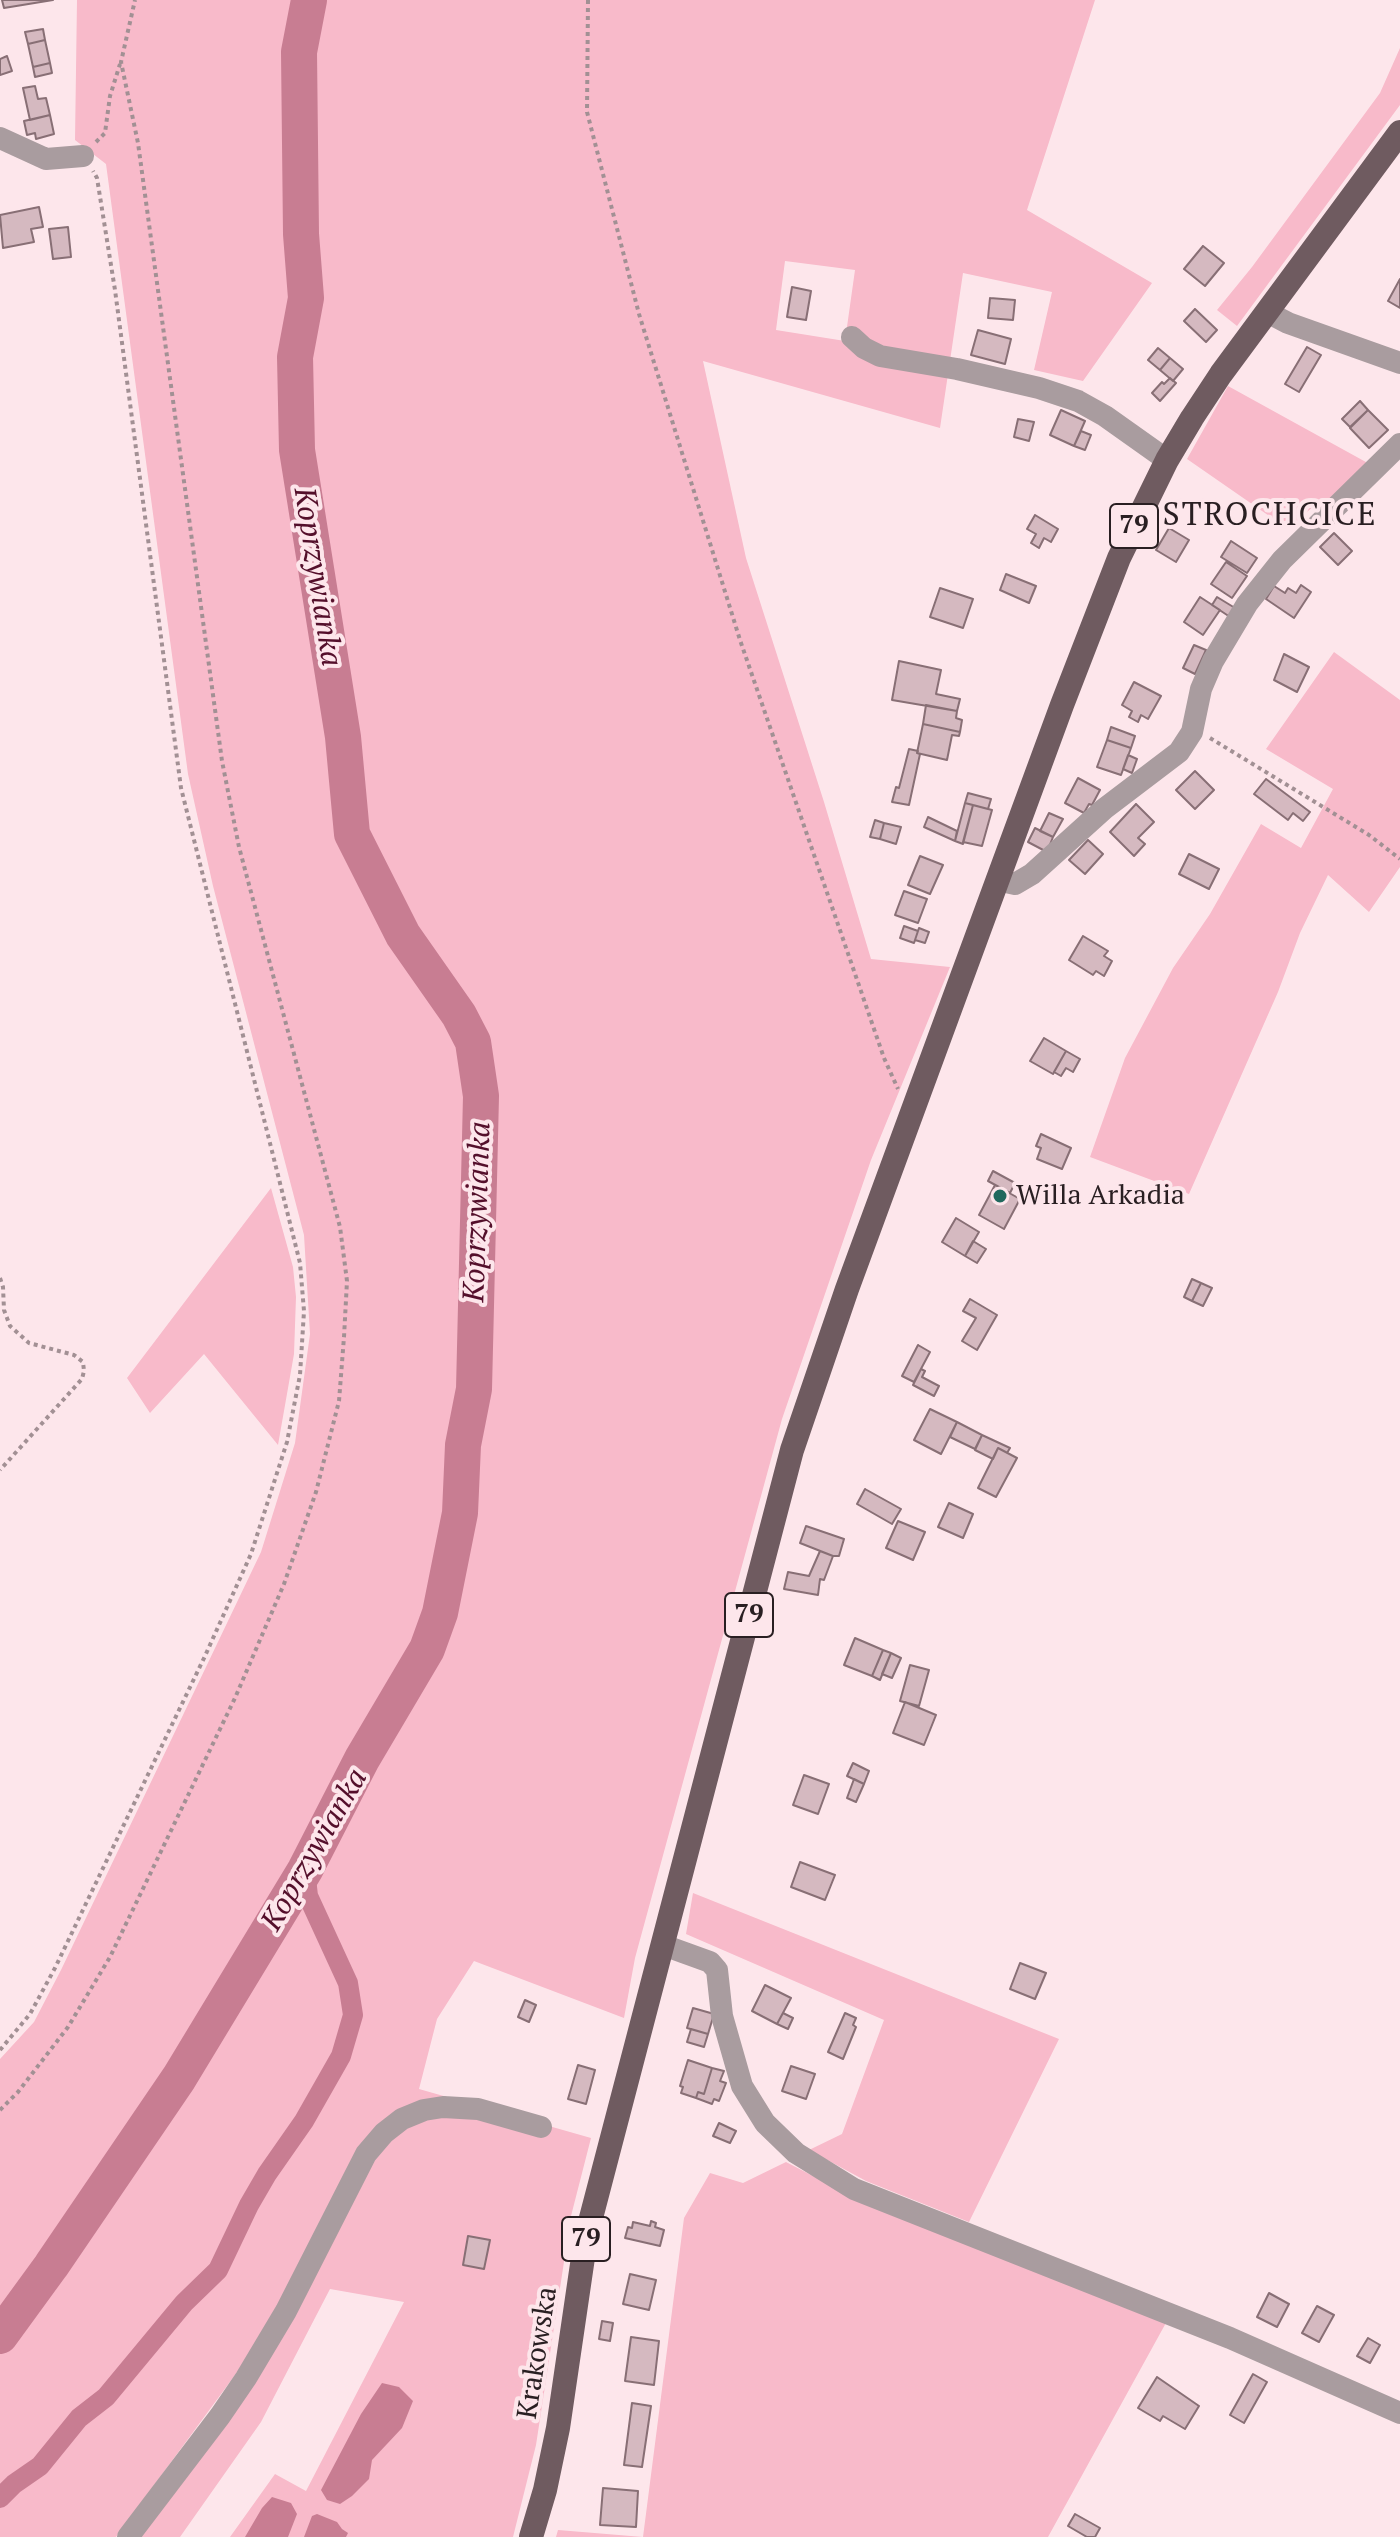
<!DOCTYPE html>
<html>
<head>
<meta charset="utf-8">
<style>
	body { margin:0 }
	canvas { display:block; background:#fde6eb }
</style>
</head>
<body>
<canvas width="1400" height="2537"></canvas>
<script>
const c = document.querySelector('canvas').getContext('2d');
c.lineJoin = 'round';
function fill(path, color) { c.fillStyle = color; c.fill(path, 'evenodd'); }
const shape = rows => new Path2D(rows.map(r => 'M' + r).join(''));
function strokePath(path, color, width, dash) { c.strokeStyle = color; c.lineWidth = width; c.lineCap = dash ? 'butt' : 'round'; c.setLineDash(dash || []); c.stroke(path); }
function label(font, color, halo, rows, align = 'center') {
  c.font = font + ' "PT Serif",serif'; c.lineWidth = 8; c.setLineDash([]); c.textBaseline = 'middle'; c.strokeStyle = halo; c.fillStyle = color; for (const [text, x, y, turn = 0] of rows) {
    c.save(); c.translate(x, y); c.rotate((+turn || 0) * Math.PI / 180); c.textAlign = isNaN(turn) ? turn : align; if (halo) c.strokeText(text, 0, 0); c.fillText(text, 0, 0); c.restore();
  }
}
const green = shape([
	[77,0,1095,0,1027,210,1152,283,1083,381,1034,370,1052,292,963,273,940,428,703,361,746,558,824,802,871,959,950,967,871,1160,782,1419,635,1958,624,2018,474,1961,437,2019,419,2089,591,2138,571,2216,536,2445,513,2537,230,2537,275,2474,306,2491,404,2302,330,2289,261,2422,180,2537,137,2537,261,2372,298,2307,372,2157,348,2168,281,2300,246,2360,116,2537,0,2537,0,2059,34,2022,61,1970,261,1552,295,1443,310,1334,304,1235,213,886,188,774,106,164,75,140],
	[785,261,855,270,845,341,776,330],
	[1400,48,1400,105,1237,326,1217,310,1252,267,1380,93],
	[1228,386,1384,472,1334,519,1317,503,1288,529,1187,459],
	[1334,652,1400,700,1400,867,1369,912,1328,875,1300,933,1278,992,1189,1194,1090,1157,1125,1058,1173,968,1210,914,1261,824,1301,848,1333,789,1266,749],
	[271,1188,293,1267,296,1297,294,1354,278,1445,204,1354,150,1413,127,1378],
	[693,1893,1059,2039,969,2222,866,2181,809,2150,842,2134,884,2020,686,1934],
	[786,2162,840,2190,1167,2321,1048,2537,556,2537,558,2530,643,2537,684,2218,710,2173,743,2183]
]);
const water = shape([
	[382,2383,399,2387,413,2401,402,2428,372,2460,369,2479,352,2496,340,2504,327,2500,321,2490,361,2414],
	[272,2497,291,2503,297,2514,288,2537,245,2537,262,2508],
	[317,2514,337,2522,342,2529,348,2533,346,2537,304,2537,312,2516]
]);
const canal = shape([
	[0,2498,14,2484,40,2466,79,2418,106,2397,184,2303,218,2270,249,2205,267,2174,304,2121,341,2056,353,2015,348,1983,308,1896,305,1870]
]);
const river = shape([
	[0,2336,51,2266,179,2078,305,1870,362,1759,427,1649,440,1613,460,1513,463,1445,474,1389,481,1096,473,1042,459,1015,403,935,352,834,343,737,297,450,295,357,306,298,301,234,299,52,309,0]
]);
const building = shape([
	[2,0,53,0,4,8,2,0],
	[43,29,45,40,28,44,25,32,43,29],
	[45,40,50,63,33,67,28,44,45,40],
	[7,56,12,71,0,75,0,59,7,56],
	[50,63,52,73,35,77,33,67,50,63],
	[35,86,38,99,46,98,50,115,30,120,23,88,35,86],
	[50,115,54,134,36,139,35,133,27,135,24,121,50,115],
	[39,207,43,227,31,229,34,242,3,248,0,215,39,207],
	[68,227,71,257,53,259,49,229,68,227],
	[1203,246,1224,263,1205,286,1184,269,1203,246],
	[1400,279,1400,308,1388,301,1400,279],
	[792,287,811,291,806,320,787,317,792,287],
	[990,298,1015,300,1013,320,988,318,990,298],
	[1195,309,1217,330,1206,342,1184,321,1195,309],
	[978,330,1011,339,1005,364,971,355,978,330],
	[1307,347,1321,355,1299,392,1285,384,1307,347],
	[1158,348,1170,358,1160,370,1148,360,1158,348],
	[1170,358,1183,369,1173,381,1160,370,1170,358],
	[1170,378,1176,383,1160,401,1152,393,1162,382,1164,384,1170,378],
	[1360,401,1368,410,1350,427,1342,419,1360,401],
	[1061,410,1085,421,1074,446,1050,435,1061,410],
	[1368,410,1388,430,1369,448,1350,428,1368,410],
	[1018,419,1034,422,1029,441,1014,437,1018,419],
	[1081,431,1091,435,1085,450,1074,446,1081,431],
	[1035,515,1058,529,1051,542,1044,538,1039,548,1031,543,1036,534,1027,529,1035,515],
	[1169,528,1189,540,1176,562,1156,550,1169,528],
	[1334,533,1352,551,1338,565,1320,547,1334,533],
	[1231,541,1257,558,1247,573,1221,557,1231,541],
	[1226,562,1247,576,1232,598,1211,584,1226,562],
	[1006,574,1036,586,1029,603,1000,590,1006,574],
	[1301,585,1311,592,1294,618,1266,599,1274,586,1285,593,1288,588,1296,593,1301,585],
	[940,588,973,599,963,628,930,617,940,588],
	[1200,597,1220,610,1203,635,1184,622,1200,597],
	[1217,597,1235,608,1230,617,1212,605,1217,597],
	[1194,645,1206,650,1195,674,1183,668,1194,645],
	[1284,654,1309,667,1297,692,1274,680,1284,654],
	[899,661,941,670,936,694,960,699,957,711,892,700,899,661],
	[1134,682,1161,696,1148,719,1141,715,1138,722,1129,717,1132,711,1122,705,1134,682],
	[926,705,957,711,956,718,962,720,960,732,923,724,926,705],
	[923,724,960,732,959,736,952,735,947,760,917,753,923,724],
	[1111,727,1135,736,1131,748,1107,740,1111,727],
	[1107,740,1131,748,1121,775,1097,767,1107,740],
	[909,749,918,751,917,753,920,754,909,805,892,802,896,787,899,788,909,749],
	[1128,755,1137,759,1132,773,1123,769,1128,755],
	[1195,771,1214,790,1195,809,1176,790,1195,771],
	[1078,778,1100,790,1092,805,1089,804,1084,813,1065,803,1078,778],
	[1266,779,1310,812,1303,821,1293,813,1288,820,1254,794,1266,779],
	[968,793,991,799,988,809,965,803,968,793],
	[965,803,973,805,963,844,955,841,965,803],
	[1136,804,1154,822,1138,838,1145,844,1134,856,1110,832,1136,804],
	[973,805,992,810,982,846,963,842,973,805],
	[1049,813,1063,819,1053,837,1040,831,1049,813],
	[928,817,957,831,955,841,924,827,928,817],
	[875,820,884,823,880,839,870,837,875,820],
	[884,823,901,827,896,844,880,839,884,823],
	[1035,828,1053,837,1047,852,1028,842,1035,828],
	[1088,840,1103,854,1085,874,1069,860,1088,840],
	[1189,854,1219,869,1209,889,1179,874,1189,854],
	[920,856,943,865,930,894,908,885,920,856],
	[904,891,927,899,918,923,895,915,904,891],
	[904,926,918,931,914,943,900,938,904,926],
	[919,928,929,932,925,943,915,940,919,928],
	[1083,936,1108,951,1104,956,1112,961,1104,976,1096,971,1093,975,1069,960,1083,936],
	[1044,1038,1066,1051,1053,1074,1030,1061,1044,1038],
	[1066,1051,1080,1059,1073,1072,1066,1068,1061,1076,1054,1072,1066,1051],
	[1041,1134,1071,1148,1062,1169,1037,1159,1041,1148,1036,1146,1041,1134],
	[993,1171,1015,1183,1010,1193,988,1181,993,1171],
	[995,1185,1020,1199,1004,1229,979,1215,995,1185],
	[956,1218,979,1232,965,1256,942,1242,956,1218],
	[973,1241,986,1249,977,1263,965,1256,973,1241],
	[1192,1279,1201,1283,1192,1301,1184,1297,1192,1279],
	[1201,1283,1212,1288,1203,1306,1192,1301,1201,1283],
	[970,1299,997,1315,977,1350,962,1341,976,1318,963,1311,970,1299],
	[918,1345,930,1352,914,1382,902,1376,918,1345],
	[921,1369,925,1371,922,1377,939,1386,934,1396,913,1385,921,1369],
	[930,1409,957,1422,941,1454,914,1440,930,1409],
	[957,1422,982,1435,975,1449,950,1437,957,1422],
	[982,1435,1010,1448,1007,1453,998,1448,993,1459,975,1450,982,1435],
	[998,1448,1017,1458,996,1497,978,1488,998,1448],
	[865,1489,901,1509,892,1524,857,1504,865,1489],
	[949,1503,973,1514,963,1538,938,1527,949,1503],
	[898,1521,925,1532,913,1560,886,1548,898,1521],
	[806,1526,844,1539,839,1556,833,1556,800,1543,806,1526],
	[820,1551,833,1556,824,1580,820,1579,818,1595,784,1589,788,1572,809,1576,820,1551],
	[855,1638,883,1650,872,1676,844,1665,855,1638],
	[883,1650,891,1653,880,1680,872,1676,883,1650],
	[891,1653,901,1658,892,1678,882,1674,891,1653],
	[910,1665,929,1670,919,1706,900,1701,910,1665],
	[905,1702,936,1715,924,1745,893,1733,905,1702],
	[853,1763,869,1771,864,1784,847,1776,853,1763],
	[804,1775,829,1784,818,1814,793,1805,804,1775],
	[854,1779,864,1784,856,1802,847,1798,854,1779],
	[800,1862,835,1875,825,1900,791,1887,800,1862],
	[1020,1963,1046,1973,1035,1999,1010,1989,1020,1963],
	[765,1985,791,1998,777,2024,752,2011,765,1985],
	[525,2000,536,2005,529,2022,518,2017,525,2000],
	[693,2008,714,2014,708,2034,687,2028,693,2008],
	[783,2013,793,2018,788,2029,777,2024,783,2013],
	[845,2013,856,2018,853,2025,856,2027,843,2059,828,2052,845,2013],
	[691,2029,708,2034,704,2047,687,2042,691,2029],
	[688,2060,712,2068,704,2094,698,2092,696,2098,681,2093,683,2087,680,2086,688,2060],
	[578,2065,595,2070,586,2104,568,2099,578,2065],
	[791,2066,815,2074,806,2099,782,2091,791,2066],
	[712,2068,724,2071,720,2081,726,2083,719,2101,714,2099,712,2104,696,2098,698,2092,704,2094,712,2068],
	[719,2123,736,2131,730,2143,713,2136,719,2123],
	[651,2221,656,2223,655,2227,664,2230,660,2246,625,2238,628,2227,632,2228,633,2222,650,2226,651,2221],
	[468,2236,490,2240,484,2269,463,2265,468,2236],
	[630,2274,656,2280,649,2310,623,2304,630,2274],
	[1269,2293,1289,2304,1277,2327,1257,2317,1269,2293],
	[1317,2306,1334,2315,1319,2342,1302,2333,1317,2306],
	[602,2321,613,2323,610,2341,599,2339,602,2321],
	[631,2337,659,2341,654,2385,625,2381,631,2337],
	[1368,2338,1380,2345,1370,2363,1357,2356,1368,2338],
	[1253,2374,1267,2382,1244,2423,1230,2415,1253,2374],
	[1157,2377,1199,2406,1185,2429,1163,2416,1160,2421,1138,2408,1157,2377],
	[632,2403,651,2406,642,2467,624,2465,632,2403],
	[603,2488,638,2491,636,2527,600,2525,603,2488],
	[1075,2514,1100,2528,1095,2537,1087,2537,1068,2526,1075,2514]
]);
const path = shape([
	[588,0,587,112,639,314,740,640,884,1058,898,1089],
	[96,142,105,133,110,96,120,64],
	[1210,738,1369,835,1400,859],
	[0,1278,3,1287,4,1310,10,1326,29,1343,74,1355,83,1362,84,1371,82,1379,0,1470],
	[0,2050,30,2014,55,1968,205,1656,251,1554,287,1442,300,1375,304,1311,300,1263,181,788,115,290,97,178,93,171],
	[0,2110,18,2092,68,2027,110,1957,235,1698,284,1584,316,1492,339,1401,344,1337,347,1281,340,1227,239,847,222,761,138,143,121,62,135,0]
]);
const minor = shape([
	[0,138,46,159,83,156],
	[1267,312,1288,323,1400,363],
	[852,337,864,348,880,356,957,369,1039,388,1078,401,1105,416,1167,460],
	[997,880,1015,884,1032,874,1104,809,1179,752,1192,732,1201,689,1213,661,1247,604,1282,560,1400,444],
	[663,1945,710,1962,717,1970,722,2016,742,2086,765,2123,796,2153,854,2189,1230,2338,1400,2413],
	[128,2537,220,2416,246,2378,286,2311,366,2154,384,2133,402,2119,424,2110,443,2107,478,2109,541,2127]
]);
const major = shape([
	[531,2537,545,2490,558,2428,586,2237,792,1450,847,1289,1062,705,1119,558,1167,460,1192,418,1221,374,1400,132]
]);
const markers = [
	[1000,1196,8,"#21695e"]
];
const shields = [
	[1134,526,48],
	[749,1615,48],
	[586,2239,48]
];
const shieldNames = [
	["79",1134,526],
	["79",749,1615],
	["79",586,2239]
];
const poiNames = [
	["Willa Arkadia",1016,1196]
];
const streetNames = [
	["Krakowska",538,2353,-81]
];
const waterNames = [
	["Koprzywianka",317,577,81],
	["Koprzywianka",478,1212,-88],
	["Koprzywianka",315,1850,-60]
];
const quarterNames = [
	["STROCHCICE",1270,516]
];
fill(green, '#f8baca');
fill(water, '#c87d92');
strokePath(canal, '#c87d92', 20);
strokePath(river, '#c87d92', 36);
fill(building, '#d5b9c0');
strokePath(building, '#886f75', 2);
strokePath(path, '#a29094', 4, [4, 4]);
strokePath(minor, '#a99c9f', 22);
strokePath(major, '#6f5b60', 24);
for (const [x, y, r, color] of markers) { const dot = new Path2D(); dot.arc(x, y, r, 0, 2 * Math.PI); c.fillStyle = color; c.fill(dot); strokePath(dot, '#fde6eb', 3); }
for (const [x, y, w] of shields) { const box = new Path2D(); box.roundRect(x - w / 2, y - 22, w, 44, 6); c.fillStyle = '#fde6eb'; c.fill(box); strokePath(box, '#291f22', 2); }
label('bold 26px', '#291f22', null, shieldNames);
label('28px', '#291f22', '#fde6eb', poiNames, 'left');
label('28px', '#291f22', '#fde6eb', streetNames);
label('italic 30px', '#540f2b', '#fde6eb', waterNames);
c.letterSpacing = '2px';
label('32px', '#291f22', '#fde6eb', quarterNames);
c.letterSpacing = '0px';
</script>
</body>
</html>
